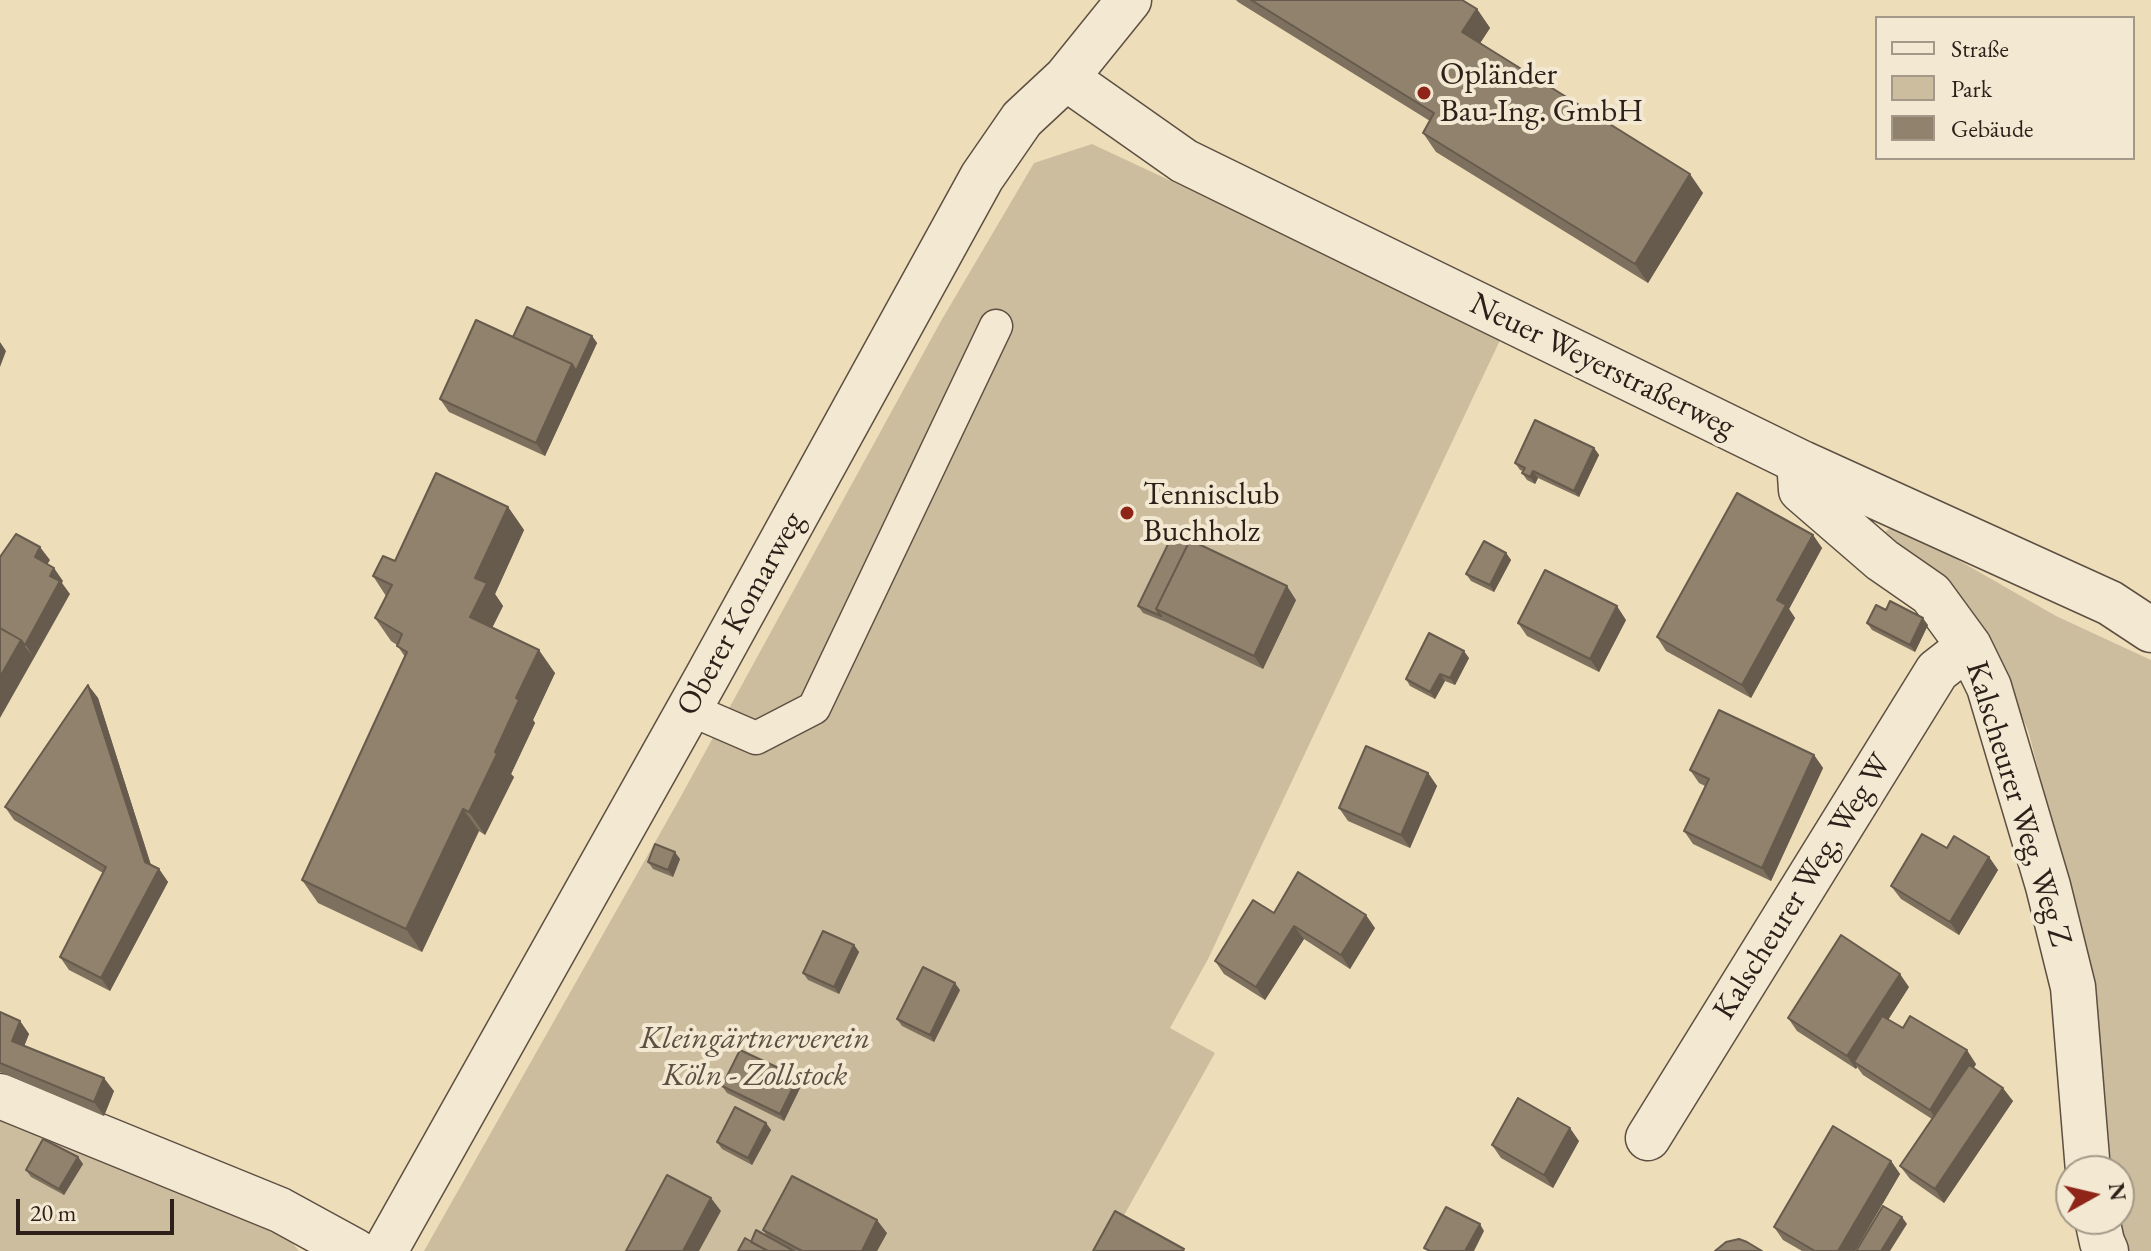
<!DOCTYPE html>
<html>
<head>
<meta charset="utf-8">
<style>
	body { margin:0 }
	#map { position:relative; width:2151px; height:1251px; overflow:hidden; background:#edddb9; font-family:"EB Garamond",serif }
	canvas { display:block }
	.legend { position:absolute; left:1875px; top:16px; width:260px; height:144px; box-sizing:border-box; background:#f3e9d2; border:2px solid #a49988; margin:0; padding:10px 14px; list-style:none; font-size:24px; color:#2d201a }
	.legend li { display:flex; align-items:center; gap:16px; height:40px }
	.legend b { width:40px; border:2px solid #a49988 }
	.north { position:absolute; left:2055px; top:1155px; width:80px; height:80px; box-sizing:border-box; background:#f3e9d2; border:2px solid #a49988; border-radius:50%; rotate:82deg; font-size:22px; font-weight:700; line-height:32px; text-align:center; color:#2d201a }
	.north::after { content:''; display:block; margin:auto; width:28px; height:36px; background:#8f2418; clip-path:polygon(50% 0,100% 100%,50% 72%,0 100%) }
	.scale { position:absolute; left:16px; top:1199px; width:158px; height:36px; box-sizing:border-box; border:4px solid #2d201a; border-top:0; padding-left:10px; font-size:24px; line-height:28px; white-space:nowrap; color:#2d201a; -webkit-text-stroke:6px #f3e9d2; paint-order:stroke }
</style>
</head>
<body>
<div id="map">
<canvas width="2151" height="1251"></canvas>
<ul class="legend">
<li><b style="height:10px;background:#f3e9d2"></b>Straße</li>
<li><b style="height:22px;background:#ccbd9e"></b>Park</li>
<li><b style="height:22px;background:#91826d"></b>Gebäude</li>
</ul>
<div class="north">N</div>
<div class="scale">20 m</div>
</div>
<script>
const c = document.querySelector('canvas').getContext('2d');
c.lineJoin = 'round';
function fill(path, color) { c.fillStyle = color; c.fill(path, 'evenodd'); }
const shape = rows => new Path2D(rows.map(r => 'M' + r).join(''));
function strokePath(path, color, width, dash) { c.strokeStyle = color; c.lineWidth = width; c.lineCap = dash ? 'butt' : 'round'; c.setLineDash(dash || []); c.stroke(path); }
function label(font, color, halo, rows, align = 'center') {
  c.font = font + ' "EB Garamond",serif'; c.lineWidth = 8; c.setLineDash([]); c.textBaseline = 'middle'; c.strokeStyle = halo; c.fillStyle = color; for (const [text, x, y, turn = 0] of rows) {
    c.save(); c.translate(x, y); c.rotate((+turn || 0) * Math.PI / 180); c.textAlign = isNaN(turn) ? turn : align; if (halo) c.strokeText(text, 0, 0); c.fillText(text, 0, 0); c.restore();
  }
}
const green = shape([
	[1092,144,1502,336,1208,959,1170,1028,1215,1053,1104,1251,424,1251,680,798,941,321,1034,163],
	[1895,524,2056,616,2151,660,2151,1251,2120,1251,2119,1171,2105,1171,2076,915,2028,730,1969,607,1880,536],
	[0,1119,244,1215,289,1239,299,1251,0,1251]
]);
const lane = shape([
	[689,709,756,738,814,708,996,326]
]);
const street = shape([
	[1066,78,1184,161,1802,463,2110,603,2151,630],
	[1802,463,1800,475,1801,490,1882,560,1931,594,1969,646,1989,687,2048,886,2073,987,2088,1171],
	[0,1096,280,1210,355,1251],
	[1648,1138,1937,671,1969,646],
	[2097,1219,2102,1242,2106,1251],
	[385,1251,707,677,982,177,1022,119,1066,78,1129,0]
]);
const wall = shape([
	[1236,0,1462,0,1477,9,1490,28,1480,43,1703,193,1648,283,1436,152,1423,133,1430,121,1238,2],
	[592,336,597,343,545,456,449,412,440,399,513,337],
	[1594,448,1599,455,1579,497,1538,478,1535,484,1527,480,1522,473,1523,471,1520,470,1515,463],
	[508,507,524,530,495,594,503,606,492,628,555,673,533,720,535,723,511,774,514,777,485,835,479,831,422,952,318,903,302,880,405,657,397,645,391,641,375,618,386,596,373,576,395,561],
	[1813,535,1822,548,1789,609,1795,618,1751,698,1666,651,1657,637],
	[1506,553,1511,560,1494,592,1471,581,1466,574],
	[1296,600,1263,669,1166,622,1143,613,1138,606],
	[1886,610,1928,625,1915,652,1872,630,1867,623],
	[1626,620,1599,672,1527,636,1518,623],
	[1469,658,1455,685,1445,681,1435,699,1410,686,1406,679],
	[88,685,98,698,151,865,159,869,168,882,110,991,69,970,60,957,103,873,14,820,5,807],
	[1814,755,1823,768,1771,881,1693,844,1684,831,1705,786,1699,783,1690,770],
	[1428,773,1437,786,1410,848,1348,821,1339,808],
	[1947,848,1989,857,1998,870,1959,935,1901,899,1891,886],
	[680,859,673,877,653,869,648,862],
	[1274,913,1375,928,1350,969,1304,939,1265,1000,1224,974,1215,961],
	[854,945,859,952,839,994,808,980,803,973],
	[1909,987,1888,1020,1903,1028,1976,1064,1974,1068,2013,1101,1944,1203,1910,1179,1900,1166,1932,1119,1863,1075,1857,1067,1856,1069,1797,1031,1788,1018],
	[960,990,934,1042,902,1026,897,1019],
	[0,1012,20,1021,29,1034,24,1046,114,1091,104,1116,0,1072],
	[802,1084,784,1121,727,1093,722,1086],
	[766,1123,771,1130,752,1165,722,1149,717,1142],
	[1579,1141,1553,1188,1501,1158,1492,1145],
	[78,1157,83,1164,64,1195,31,1177,26,1170],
	[1891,1161,1900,1174,1855,1251,1802,1251,1783,1240,1774,1227],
	[763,1230,887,1233,877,1251,738,1251,751,1242,767,1236]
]);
const shadedWall = shape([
	[1477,9,1490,28,1475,51,1462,32],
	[1690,174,1703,193,1648,283,1635,264],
	[592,336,597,343,545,456,536,443,572,364],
	[0,342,6,351,0,367],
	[1594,448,1599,455,1579,497,1574,491],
	[1533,471,1538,478,1535,484,1530,477],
	[508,507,524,530,495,594,503,606,486,640,470,617,475,578],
	[1813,535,1822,548,1789,609,1795,618,1751,698,1742,685,1777,600],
	[40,547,50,560,44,570,35,557],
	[1506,553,1511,560,1494,592,1490,585],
	[54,568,63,581,62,583,70,594,34,658,25,645,50,576],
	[1287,586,1296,600,1263,669,1254,656],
	[1617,606,1626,620,1599,672,1590,659],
	[1923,618,1928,625,1915,652,1910,645],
	[21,640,34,658,0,718,0,677],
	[539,650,555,673,533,720,535,723,511,774,514,777,485,835,469,812,516,698],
	[1464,651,1469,658,1455,685,1450,678],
	[1440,674,1445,681,1435,699,1430,692],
	[88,685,98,698,154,875,145,862],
	[1814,755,1823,768,1771,881,1762,868],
	[1428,773,1437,786,1410,848,1401,835],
	[463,809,479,831,422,952,406,929],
	[675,852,680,859,673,877,668,870],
	[1989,857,1998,870,1959,935,1950,922],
	[159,869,168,882,110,991,101,978],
	[1366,915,1375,928,1350,969,1341,955],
	[1294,926,1304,939,1265,1000,1256,987],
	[854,945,859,952,839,994,834,987],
	[1900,974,1909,987,1859,1065,1854,1062,1857,1067,1856,1069,1847,1056],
	[955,983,960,990,934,1042,930,1035],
	[20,1021,29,1034,21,1054,12,1041],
	[1967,1050,1976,1064,1939,1123,1930,1110],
	[798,1077,802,1084,784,1121,780,1114],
	[104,1078,114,1091,104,1116,94,1102],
	[2003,1088,2013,1101,1944,1203,1935,1189],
	[766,1123,771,1130,752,1165,748,1158],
	[1570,1128,1579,1141,1553,1188,1544,1175],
	[78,1157,83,1164,64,1195,59,1189],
	[1891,1161,1900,1174,1855,1251,1838,1251],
	[711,1198,721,1211,699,1251,683,1251],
	[1902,1217,1907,1224,1890,1251,1881,1251],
	[877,1220,887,1233,877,1251,862,1251],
	[1480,1224,1484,1231,1474,1251,1465,1251]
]);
const building = shape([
	[1251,0,1462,0,1477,9,1462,32,1690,174,1635,264,1423,133,1434,113,1251,0],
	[527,307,592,336,576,371,572,364,513,337,527,307],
	[476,320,572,364,536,443,440,399,476,320],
	[1535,420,1594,448,1574,491,1533,471,1530,477,1522,473,1525,468,1515,463,1535,420],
	[436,473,508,507,475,578,487,583,470,617,539,650,516,698,519,700,495,752,497,754,469,812,463,809,406,929,302,880,407,652,397,646,402,634,375,618,392,585,373,576,383,556,395,561,436,473],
	[1737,493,1813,535,1777,600,1786,605,1742,685,1657,637,1737,493],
	[16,534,40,547,35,557,54,568,50,576,60,581,25,645,21,640,0,628,0,557,16,534],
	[1172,536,1188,544,1156,609,1161,616,1138,606,1172,536],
	[1190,540,1287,586,1254,656,1156,609,1190,540],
	[1484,541,1506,553,1490,585,1466,574,1484,541],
	[1545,570,1617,606,1590,659,1518,623,1545,570],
	[1890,601,1923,618,1910,645,1867,623,1876,605,1886,610,1890,601],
	[0,628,21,640,0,677,0,628],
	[1429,633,1464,651,1450,678,1440,674,1430,692,1406,679,1429,633],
	[88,685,145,862,159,869,101,978,60,957,106,867,5,807,88,685],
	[1719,710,1814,755,1762,868,1684,831,1709,779,1690,770,1719,710],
	[1366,746,1428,773,1401,835,1339,808,1366,746],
	[1922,834,1947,848,1954,836,1989,857,1950,922,1891,886,1922,834],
	[655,844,675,852,668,870,648,862,655,844],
	[1298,872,1366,915,1341,955,1294,926,1256,987,1215,961,1253,900,1274,913,1298,872],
	[823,931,854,945,834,987,803,973,823,931],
	[1841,935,1900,974,1847,1056,1788,1018,1841,935],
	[923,967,955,983,930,1035,897,1019,923,967],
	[0,1012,20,1021,12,1041,104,1078,94,1102,0,1063,0,1012],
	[1882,1016,1903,1028,1910,1016,1967,1050,1930,1110,1854,1062,1882,1016],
	[740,1050,798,1077,780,1114,722,1086,740,1050],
	[1969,1065,2003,1088,1935,1189,1900,1166,1969,1065],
	[1518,1098,1570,1128,1544,1175,1492,1145,1518,1098],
	[735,1107,766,1123,748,1158,717,1142,735,1107],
	[1833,1126,1891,1161,1838,1251,1815,1251,1774,1227,1833,1126],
	[43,1139,78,1157,59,1189,26,1170,43,1139],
	[667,1175,711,1198,683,1251,626,1251,667,1175],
	[792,1176,877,1220,862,1251,802,1251,763,1230,792,1176],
	[1883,1206,1902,1217,1881,1251,1856,1251,1883,1206],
	[1446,1207,1480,1224,1465,1251,1430,1251,1424,1248,1446,1207],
	[1115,1211,1184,1249,1183,1251,1093,1251,1115,1211],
	[756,1230,794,1251,768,1251,751,1242,756,1230],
	[745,1238,768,1251,738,1251,745,1238],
	[1739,1239,1747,1242,1762,1251,1715,1251,1726,1242,1739,1239]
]);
const markers = [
	[1424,93,8,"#8f2418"],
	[1127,513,8,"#8f2418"]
];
const poiNames = [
	["Opländer",1440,75],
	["Bau-Ing. GmbH",1440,112],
	["Tennisclub",1143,495],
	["Buchholz",1143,532]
];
const streetNames = [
	["Neuer Weyerstraßerweg",1602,366,26],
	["Oberer Komarweg",741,614,-61],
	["Kalscheurer Weg, Weg Z",2018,804,73],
	["Kalscheurer Weg, Weg W",1803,887,-58]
];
const parkNames = [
	["Kleingärtnerverein",755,1039],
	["Köln - Zollstock",755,1076]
];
fill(green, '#ccbd9e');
strokePath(lane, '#5d4f42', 35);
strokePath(street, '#5d4f42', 47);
strokePath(lane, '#f3e9d2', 32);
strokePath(street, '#f3e9d2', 44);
fill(wall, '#7d705e');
fill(shadedWall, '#665b4c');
fill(building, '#91826d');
strokePath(building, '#665b4c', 2);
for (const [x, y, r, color] of markers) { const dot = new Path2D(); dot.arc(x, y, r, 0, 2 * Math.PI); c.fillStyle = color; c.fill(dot); strokePath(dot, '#f3e9d2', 3); }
label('32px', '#2d201a', '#f3e9d2', poiNames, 'left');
label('32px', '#2d201a', '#f3e9d2', streetNames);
label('italic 32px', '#5d4f42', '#f3e9d2', parkNames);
</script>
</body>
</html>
